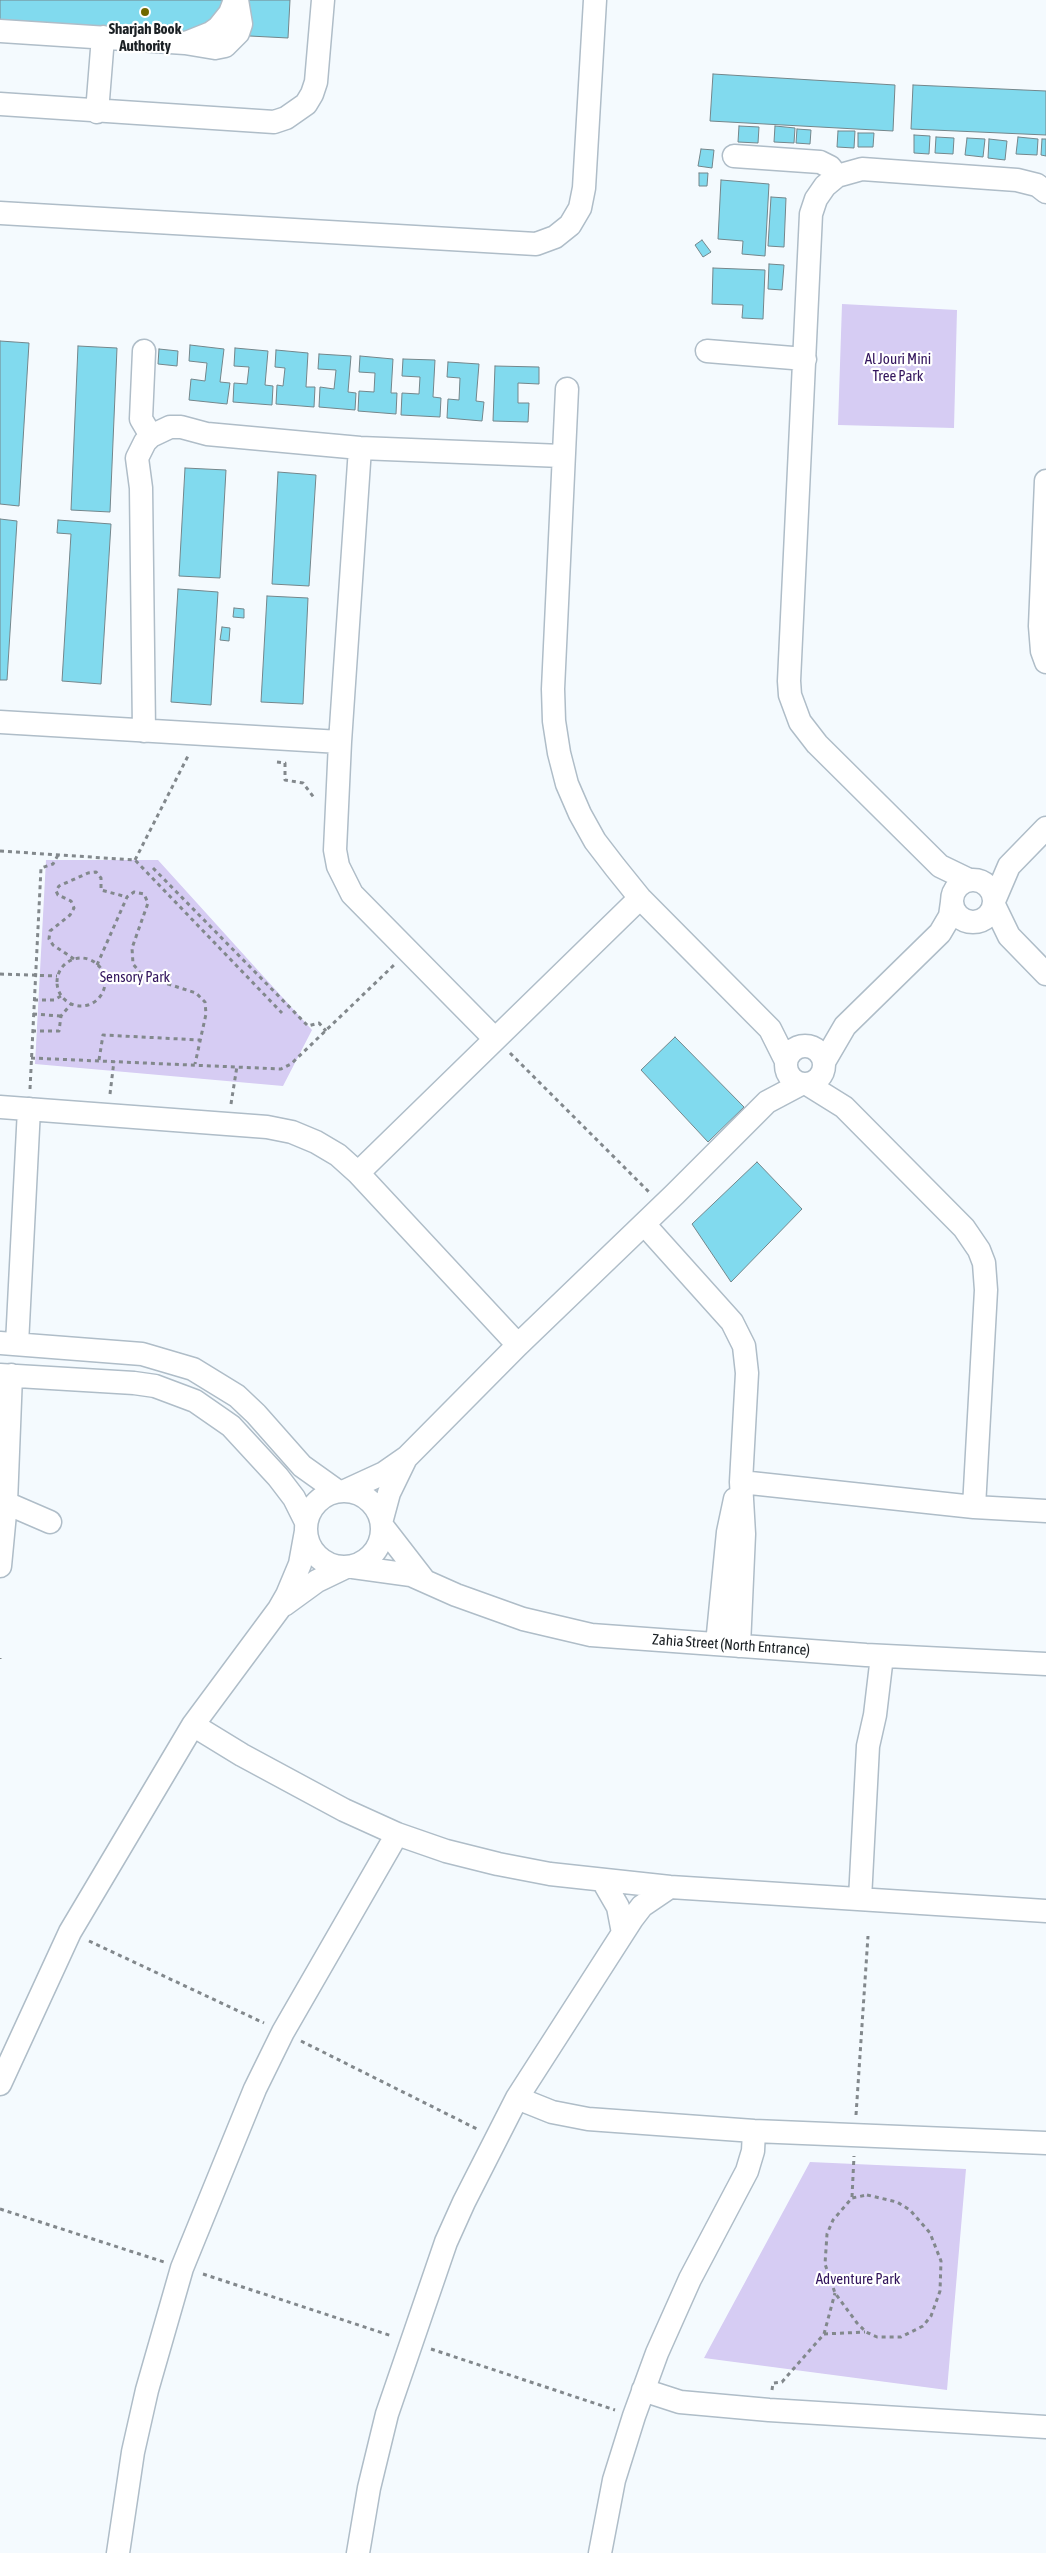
<!DOCTYPE html>
<html>
<head>
<meta charset="utf-8">
<style>
	body { margin:0 }
	canvas { display:block; background:#f4fafe }
</style>
</head>
<body>
<canvas width="1046" height="2553"></canvas>
<script>
const c = document.querySelector('canvas').getContext('2d');
c.lineJoin = 'round';
function fill(path, color) { c.fillStyle = color; c.fill(path, 'evenodd'); }
const shape = rows => new Path2D(rows.map(r => 'M' + r).join(''));
function strokePath(path, color, width, dash) { c.strokeStyle = color; c.lineWidth = width; c.lineCap = dash ? 'butt' : 'round'; c.setLineDash(dash || []); c.stroke(path); }
function label(font, color, halo, rows, align = 'center') {
  c.font = font + ' "Asap Condensed",sans-serif'; c.lineWidth = 4.5; c.setLineDash([]); c.textBaseline = 'middle'; c.strokeStyle = halo; c.fillStyle = color; for (const [text, x, y, turn = 0] of rows) {
    c.save(); c.translate(x, y); c.rotate((+turn || 0) * Math.PI / 180); c.textAlign = isNaN(turn) ? turn : align; if (halo) c.strokeText(text, 0, 0); c.fillText(text, 0, 0); c.restore();
  }
}
const green = shape([
	[842,304,957,310,954,428,838,425],
	[46,860,158,860,312,1030,283,1086,35,1064],
	[810,2162,966,2169,947,2390,704,2358]
]);
const building = shape([
	[0,0,290,0,288,38,0,23,0,0],
	[713,74,895,85,893,131,710,121,713,74],
	[913,85,1046,91,1046,135,911,129,913,85],
	[739,126,759,127,758,143,738,142,739,126],
	[775,126,795,128,794,143,774,142,775,126],
	[797,129,811,130,810,144,796,143,797,129],
	[838,131,855,131,854,148,837,147,838,131],
	[858,133,874,133,873,147,858,147,858,133],
	[914,135,930,136,929,154,914,153,914,135],
	[936,137,954,138,953,154,935,153,936,137],
	[1018,137,1038,139,1037,155,1016,154,1018,137],
	[967,138,985,139,983,157,965,155,967,138],
	[989,139,1007,141,1005,160,988,158,989,139],
	[1042,139,1046,139,1046,156,1041,155,1042,139],
	[701,149,714,150,712,168,698,166,701,149],
	[699,173,708,173,707,186,699,186,699,173],
	[721,180,769,184,765,256,742,254,743,241,718,239,721,180],
	[771,197,786,198,784,247,768,246,771,197],
	[702,240,711,252,703,257,695,245,702,240],
	[769,264,784,265,782,290,768,289,769,264],
	[713,268,765,270,763,319,742,318,743,305,712,304,713,268],
	[0,341,29,343,19,506,0,504,0,341],
	[190,345,224,349,220,382,230,383,227,404,189,400,191,379,205,381,207,363,189,361,190,345],
	[78,346,117,348,110,512,71,510,78,346],
	[235,348,268,351,265,385,273,386,272,405,233,402,234,383,247,384,249,367,234,366,235,348],
	[159,349,178,351,177,366,158,364,159,349],
	[276,350,308,353,306,387,315,387,314,407,276,404,277,385,283,386,285,368,275,367,276,350],
	[319,354,351,356,348,392,356,393,355,410,319,407,320,387,334,389,336,370,318,369,319,354],
	[360,356,393,359,391,393,397,393,396,414,358,411,359,391,374,392,375,373,359,372,360,356],
	[403,359,435,360,433,397,441,398,440,417,401,415,402,393,419,394,420,377,402,376,403,359],
	[448,362,479,364,476,401,484,402,482,421,447,418,448,399,459,400,460,378,447,377,448,362],
	[495,366,539,367,539,384,518,383,518,403,529,403,528,422,493,421,495,366],
	[185,468,226,470,220,578,179,576,185,468],
	[278,472,316,475,309,586,272,584,278,472],
	[0,519,17,521,7,680,0,680,0,519],
	[58,520,111,524,101,684,62,681,71,534,57,533,58,520],
	[178,589,218,592,211,705,171,702,178,589],
	[267,596,308,598,303,704,261,702,267,596],
	[234,608,244,609,244,618,233,617,234,608],
	[222,627,230,628,229,641,220,640,222,627],
	[675,1037,744,1107,708,1142,641,1070,675,1037],
	[757,1162,802,1209,731,1282,692,1224,757,1162]
]);
const path = shape([
	[277,762,285,763,285,780,303,783,315,799],
	[0,851,135,860,282,1013],
	[135,860,189,754],
	[153,868,308,1026,319,1023,326,1031],
	'57 982a24 24 0 1 1 48 0a24 24 0 1 1-48 0Z',
	[74,959,53,945,49,939,50,931,70,915,74,908,71,901,58,895,56,891,59,886,88,873,96,872,101,878,101,890,127,897],
	[97,965,127,897,134,892,144,894,148,903,132,948,133,964,143,976,196,993,205,1002,206,1014,195,1064],
	[0,974,57,976],
	[34,1000,54,1000,61,996],
	[33,1014,61,1016],
	[32,1031,59,1031,61,1016,71,1004],
	[510,1053,649,1192],
	[31,1058,281,1069,291,1064,394,965],
	[99,1060,103,1035,200,1040],
	[30,1089,41,868,53,864,58,855],
	[110,1094,114,1061],
	[231,1104,237,1066],
	[0,1659,0,1658],
	[89,1941,264,2023],
	[301,2041,479,2130],
	[856,2115,868,1936],
	[867,2195,897,2202,910,2210,930,2233,941,2261,940,2291,931,2316,923,2326,901,2337,877,2337,866,2332,857,2323,835,2293,825,2264,827,2234,833,2220,852,2198,867,2195],
	[852,2197,854,2156],
	[0,2209,164,2262],
	[203,2274,392,2336],
	[824,2334,865,2332],
	[431,2349,615,2410],
	[772,2390,773,2383,782,2382,824,2334,835,2293]
]);
const minor = shape([
	[0,31,185,43,215,48,225,46,238,33,241,24,237,0],
	[186,43,211,33,218,28,230,13,235,0],
	[0,104,274,122,286,118,306,104,312,94,316,82,323,0],
	[97,112,103,37],
	[734,156,820,162,830,167,837,176],
	[0,213,536,244,555,237,570,225,580,208,584,188,595,0],
	[144,351,141,419,151,436],
	[707,351,805,359],
	[567,389,553,689,554,721,559,753,567,784,580,814,595,841,615,867,640,898,770,1029,786,1061],
	[360,448,340,742,335,850,338,866,352,894,495,1039],
	[1046,481,1040,626,1042,651,1046,662],
	[0,722,340,742],
	[144,731,141,488,137,458,145,442,151,436,170,427,181,427,207,434,360,448,562,456],
	[969,880,940,866,817,744,800,722,790,695,789,681,811,214,816,199,825,186,837,176,862,169,1017,180,1037,185,1046,192],
	'952 901a21 21 0 1 1 42 0a21 21 0 1 1-42 0Z',
	[994,901,1009,866,1046,828],
	[994,905,1009,936,1046,974],
	'786 1065a19 19 0 1 1 38 0a19 19 0 1 1-38 0Z',
	[824,1062,845,1026,940,933,950,916,952,902],
	[807,1084,844,1107,964,1228,979,1250,984,1263,986,1290,974,1507],
	[0,1107,267,1127,292,1132,316,1142,338,1155,358,1173,518,1345],
	[358,1173,640,898],
	[644,1224,732,1322,744,1346,747,1373,741,1482,744,1534,739,1646],
	[0,1343,142,1354,193,1369,237,1396,256,1414,302,1466,337,1491],
	[17,1344,29,1109],
	[0,1375,134,1383,155,1386,195,1401,231,1426,278,1477,294,1498,306,1522],
	[741,1482,974,1507,1046,1511],
	[347,1490,384,1473,407,1457,518,1345,675,1194,767,1102,801,1084],
	'306 1529a38 38 0 1 1 76 0a38 38 0 1 1-76 0Z',
	[6,1503,50,1522],
	[382,1519,389,1493,405,1460],
	[383,1527,424,1580],
	[0,1566,6,1503,11,1375],
	[353,1567,411,1575,456,1595,523,1619,591,1635,866,1655,1046,1664],
	[284,1605,317,1581,344,1568],
	[717,1644,728,1532,735,1499],
	[193,1725,242,1755,344,1810,397,1834,446,1851,498,1864,550,1874,670,1887,1046,1911],
	[603,1881,618,1907,623,1933],
	[860,1899,868,1746,875,1715,882,1656],
	[0,2084,70,1932,193,1725,279,1609,287,1595,300,1564,306,1531],
	[517,2098,552,2112,588,2119,754,2131,1046,2143],
	[643,2390,680,2402,769,2410,1046,2427],
	[118,2553,133,2452,147,2390,182,2268,255,2089,283,2032,397,1834],
	[358,2553,369,2488,387,2414,446,2242,464,2202,517,2098,632,1919,642,1906,670,1887],
	[600,2553,614,2480,634,2416,657,2353,690,2279,747,2171,753,2151,754,2131]
]);
const markers = [
	[145,12,5,"#716900"]
];
const poiNames = [
	["Sharjah Book",145,29],
	["Authority",145,46]
];
const parkNames = [
	["Al Jouri Mini",898,359],
	["Tree Park",898,376],
	["Sensory Park",135,977],
	["Adventure Park",858,2279]
];
const streetNames = [
	["Zahia Street (North Entrance)",731,1645,4]
];
fill(green, '#d6ccf3');
fill(building, '#81daee');
strokePath(building, '#74868b', 1);
strokePath(minor, '#afbdc8', 25);
strokePath(path, '#82888c', 3, [4, 4]);
strokePath(minor, '#fff', 22);
for (const [x, y, r, color] of markers) { const dot = new Path2D(); dot.arc(x, y, r, 0, 2 * Math.PI); c.fillStyle = color; c.fill(dot); strokePath(dot, '#fff', 2); }
label('bold 15px', '#1b2024', '#fff', poiNames);
label('15px', '#33155d', '#fff', parkNames);
label('15px', '#1b2024', '#fff', streetNames);
</script>
</body>
</html>
